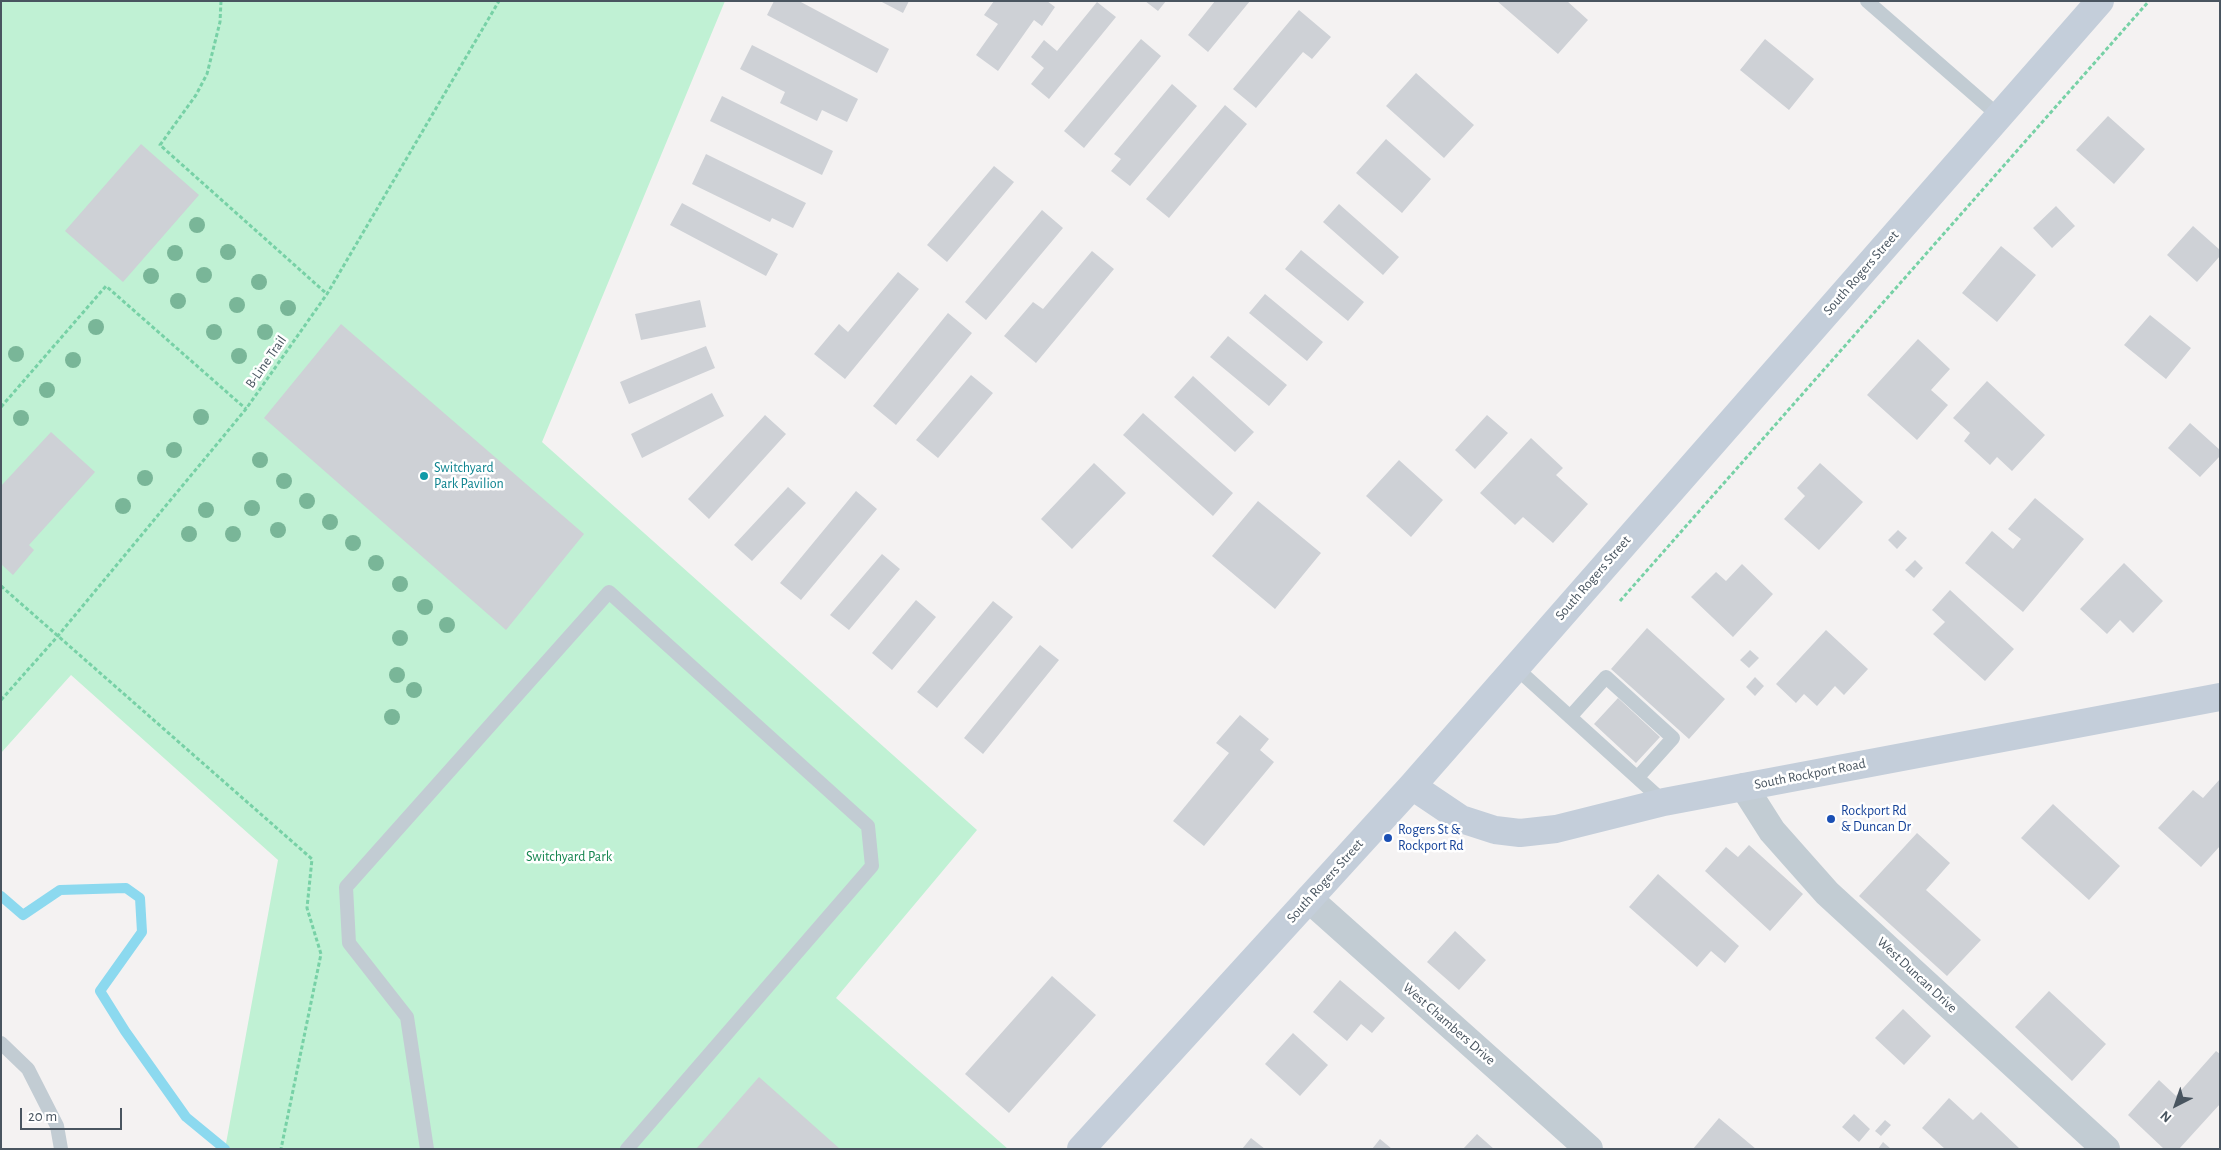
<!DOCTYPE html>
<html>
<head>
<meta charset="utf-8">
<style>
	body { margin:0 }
	#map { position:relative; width:2221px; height:1150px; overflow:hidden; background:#f4f2f2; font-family:"Alegreya Sans",sans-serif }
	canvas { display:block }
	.frame { position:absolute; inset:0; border:2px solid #495560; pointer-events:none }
	.north { position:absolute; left:2151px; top:1080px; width:50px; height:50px; -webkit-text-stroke:4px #fff; paint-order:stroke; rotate:221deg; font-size:14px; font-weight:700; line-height:20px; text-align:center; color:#495560 }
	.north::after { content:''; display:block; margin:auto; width:18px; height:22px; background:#495560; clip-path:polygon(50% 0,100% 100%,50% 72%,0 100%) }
	.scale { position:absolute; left:20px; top:1108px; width:102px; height:22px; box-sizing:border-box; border:2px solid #495560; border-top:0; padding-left:6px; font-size:15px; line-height:18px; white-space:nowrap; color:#495560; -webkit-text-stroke:4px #fff; paint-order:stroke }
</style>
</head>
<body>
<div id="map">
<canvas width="2221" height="1150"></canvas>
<div class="frame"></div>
<div class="north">N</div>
<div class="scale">20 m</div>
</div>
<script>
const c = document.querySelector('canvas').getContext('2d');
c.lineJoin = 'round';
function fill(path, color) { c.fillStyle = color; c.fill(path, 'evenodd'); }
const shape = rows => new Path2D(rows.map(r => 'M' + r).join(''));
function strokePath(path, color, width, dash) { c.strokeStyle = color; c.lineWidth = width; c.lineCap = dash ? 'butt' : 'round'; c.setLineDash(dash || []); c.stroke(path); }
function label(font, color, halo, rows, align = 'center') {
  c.font = font + ' "Alegreya Sans",sans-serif'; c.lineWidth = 5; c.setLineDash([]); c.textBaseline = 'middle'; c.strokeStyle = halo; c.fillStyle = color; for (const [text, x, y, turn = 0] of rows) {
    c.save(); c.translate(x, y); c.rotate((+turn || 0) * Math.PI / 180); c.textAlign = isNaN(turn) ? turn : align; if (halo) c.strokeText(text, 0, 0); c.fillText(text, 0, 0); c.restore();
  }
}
const green = shape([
	[1,1,725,1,542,442,977,830,836,998,1008,1149,225,1149,278,860,71,675,1,753]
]);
const stream = shape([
	[1,896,23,915,60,890,126,888,140,898,142,932,100,991,125,1031,186,1117,225,1149]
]);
const building = shape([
	[774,1,799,1,889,49,877,73,767,15],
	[880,1,909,1,903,13],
	[994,1,1047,1,1055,7,1042,26,1034,20,998,71,976,55,998,24,984,15],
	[1145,1,1166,1,1158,11],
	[1215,1,1250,1,1208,52,1188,35],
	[1497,1,1567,1,1588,20,1558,54],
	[1097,2,1116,17,1049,99,1031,84,1044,68,1031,57,1044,40,1057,51],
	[1299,10,1331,37,1312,59,1303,52,1256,108,1233,89],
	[1141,39,1161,56,1084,148,1064,131],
	[1765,39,1814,79,1789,110,1740,70],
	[752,45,858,99,847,122,822,110,817,121,780,103,785,92,740,69],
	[1416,73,1474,125,1444,158,1386,106],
	[1172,84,1197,106,1130,186,1111,171,1121,159,1114,154],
	[722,96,833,151,822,175,710,121],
	[1225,105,1247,124,1169,218,1146,199],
	[2108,116,2145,149,2114,184,2076,150],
	[1386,139,1431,179,1402,213,1356,173],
	[141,144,199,195,123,282,65,231],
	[706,154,806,203,793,228,772,218,770,222,692,184],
	[994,166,1014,182,947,262,927,245],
	[682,203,778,254,766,276,670,225],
	[1339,204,1399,257,1383,275,1323,222],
	[2056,206,2075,226,2052,248,2033,228],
	[1042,210,1063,228,986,320,965,302],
	[2193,226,2220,250,2220,256,2197,282,2167,255],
	[2001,246,2036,275,1997,322,1962,293],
	[1301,250,1364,302,1348,321,1285,269],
	[1092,251,1114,269,1036,363,1004,336,1033,302,1043,309],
	[898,272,919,289,845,379,814,354,839,324,848,332],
	[1265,294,1323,342,1307,361,1249,313],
	[700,300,706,327,641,340,635,314],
	[948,313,972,333,896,425,873,406],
	[2150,315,2191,348,2166,379,2124,345],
	[341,324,584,534,506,630,264,418],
	[1228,336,1287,385,1269,406,1210,357],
	[1918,339,1950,369,1931,390,1948,405,1917,440,1867,395],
	[706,346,715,368,629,404,620,382],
	[971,375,993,393,938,458,916,440],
	[1193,376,1254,432,1235,452,1174,397],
	[1987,381,2045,435,2012,471,1997,457,1990,465,1964,441,1970,433,1953,418],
	[712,393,724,416,642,458,631,434],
	[1143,413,1233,493,1213,516,1123,435],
	[765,415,786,434,709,519,688,499],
	[1487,415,1508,433,1475,469,1455,450],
	[2190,423,2220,450,2220,456,2200,477,2168,448],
	[51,432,95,472,29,545,34,550,13,575,1,564,1,486],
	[1531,438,1563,468,1556,475,1588,504,1553,543,1523,517,1515,525,1480,493],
	[1399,460,1443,500,1411,537,1366,496],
	[1094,463,1126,493,1072,549,1041,519],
	[1820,463,1863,502,1819,550,1784,519,1805,496,1797,488],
	[788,487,806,503,752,561,734,545],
	[856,491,877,509,801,600,780,583],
	[2035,498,2084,539,2023,612,1965,563,1992,531,2013,549,2021,539,2008,529],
	[1258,501,1321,553,1275,609,1212,556],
	[1898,530,1907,538,1897,549,1888,540],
	[882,554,900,569,849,630,830,615],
	[1915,560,1923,568,1914,578,1905,570],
	[2124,563,2163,601,2133,633,2120,620,2107,634,2080,609],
	[1742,564,1773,594,1733,637,1691,597,1716,572,1726,581],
	[1950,590,2014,649,1985,681,1933,634,1945,622,1932,610],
	[916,600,936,617,892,670,872,653],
	[993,601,1013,617,937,708,917,692],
	[1647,628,1725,699,1689,739,1611,669],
	[1826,630,1868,669,1844,695,1835,686,1817,706,1804,694,1796,703,1776,684],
	[1040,645,1059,660,983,754,964,738],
	[1750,650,1759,658,1749,668,1740,660],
	[1755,677,1764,686,1755,696,1746,687],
	[1618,698,1660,737,1636,763,1594,724],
	[1240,715,1269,739,1260,750,1274,762,1204,846,1173,821,1229,753,1216,743],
	[2220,779,2220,846,2201,867,2158,828,2193,790,2203,798],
	[2053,804,2120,866,2089,900,2021,838],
	[1917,833,1950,863,1926,890,1981,940,1947,976,1859,896],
	[1749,845,1803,894,1770,931,1705,871,1726,847,1738,857],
	[1658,874,1739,946,1725,963,1711,951,1697,967,1629,907],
	[1455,931,1486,960,1459,990,1427,962],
	[1052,976,1096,1015,1009,1113,965,1074],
	[1340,980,1385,1018,1372,1033,1361,1024,1347,1041,1313,1012],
	[2049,991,2106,1044,2072,1081,2015,1027],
	[1903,1009,1931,1036,1904,1065,1875,1038],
	[1293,1033,1328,1065,1300,1096,1265,1064],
	[2216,1051,2220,1054,2220,1104,2179,1149,2164,1149,2128,1115,2159,1080,2176,1096],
	[759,1077,840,1149,696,1149],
	[1949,1098,1973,1120,1981,1112,2020,1149,1945,1149,1922,1128],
	[1854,1114,1870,1129,1859,1142,1842,1127],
	[1719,1118,1756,1149,1693,1149],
	[1885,1120,1891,1125,1881,1136,1875,1131],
	[1477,1134,1494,1149,1463,1149],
	[1251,1138,1265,1149,1242,1149],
	[1380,1139,1392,1149,1372,1149],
	[1883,1142,1891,1149,1878,1149]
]);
const path = shape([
	[221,1,220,22,207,74,196,95,160,145,327,294],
	[1,407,106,286,246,409],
	[1,586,312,859,307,908,321,954,281,1149],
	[1620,601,2149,1],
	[1,700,57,637,246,409,327,294,499,1]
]);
const lane = shape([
	[1867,1,1999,116],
	[1515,667,1664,802],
	[1570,717,1606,677,1673,738,1638,777],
	[1,1043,28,1069,57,1126,61,1149],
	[427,1149,407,1017,349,943,346,887,609,592,868,826,872,866,627,1149]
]);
const street = shape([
	[1744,787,1772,831,1827,893,2106,1149],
	[1309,899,1589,1149]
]);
const secondary = shape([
	[1412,786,1461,819,1495,830,1520,833,1556,829,1664,802,2220,697],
	[1081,1149,1412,786,2100,1]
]);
const trees = [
	[197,225],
	[228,252],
	[175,253],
	[204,275],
	[151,276],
	[259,282],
	[178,301],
	[237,305],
	[288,308],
	[96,327],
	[214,332],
	[265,332],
	[16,354],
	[239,356],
	[73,360],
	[47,390],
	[201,417],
	[21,418],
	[174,450],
	[260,460],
	[145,478],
	[284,481],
	[307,501],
	[123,506],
	[252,508],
	[206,510],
	[330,522],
	[278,530],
	[189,534],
	[233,534],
	[353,543],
	[376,563],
	[400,584],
	[425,607],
	[447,625],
	[400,638],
	[397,675],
	[414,690],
	[392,717]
];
const markers = [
	[424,476,5,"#0f9aa8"],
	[1831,819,5,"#1a4fb4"],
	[1388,838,5,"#1a4fb4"]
];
const streetNames = [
	["South Rogers Street",1861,273,-49],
	["B-Line Trail",266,362,-55],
	["South Rogers Street",1593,578,-49],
	["South Rockport Road",1810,774,-11],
	["South Rogers Street",1325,881,-48],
	["West Duncan Drive",1917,975,43],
	["West Chambers Drive",1449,1024,41]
];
const cultureNames = [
	["Switchyard",434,468],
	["Park Pavilion",434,484]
];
const transitNames = [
	["Rockport Rd",1841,811],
	["& Duncan Dr",1841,827],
	["Rogers St &",1398,830],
	["Rockport Rd",1398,846]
];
const parkNames = [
	["Switchyard Park",569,857]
];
fill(green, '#c0f1d4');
strokePath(stream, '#8cd9ef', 10);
fill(building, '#ced1d6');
strokePath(path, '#77d1a6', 3, [4, 2.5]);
strokePath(lane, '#c2ccd3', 14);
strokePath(street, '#c2ccd3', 28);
strokePath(secondary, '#c4ceda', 28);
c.fillStyle = '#79b698';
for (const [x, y] of trees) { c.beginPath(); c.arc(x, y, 8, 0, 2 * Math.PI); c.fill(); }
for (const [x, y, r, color] of markers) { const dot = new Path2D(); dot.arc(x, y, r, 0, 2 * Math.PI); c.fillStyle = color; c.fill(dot); strokePath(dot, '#fff', 2); }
label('14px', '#495560', '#fff', streetNames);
label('14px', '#0d838f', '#fff', cultureNames, 'left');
label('14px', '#164399', '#fff', transitNames, 'left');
label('14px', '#15854f', '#fff', parkNames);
</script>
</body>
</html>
